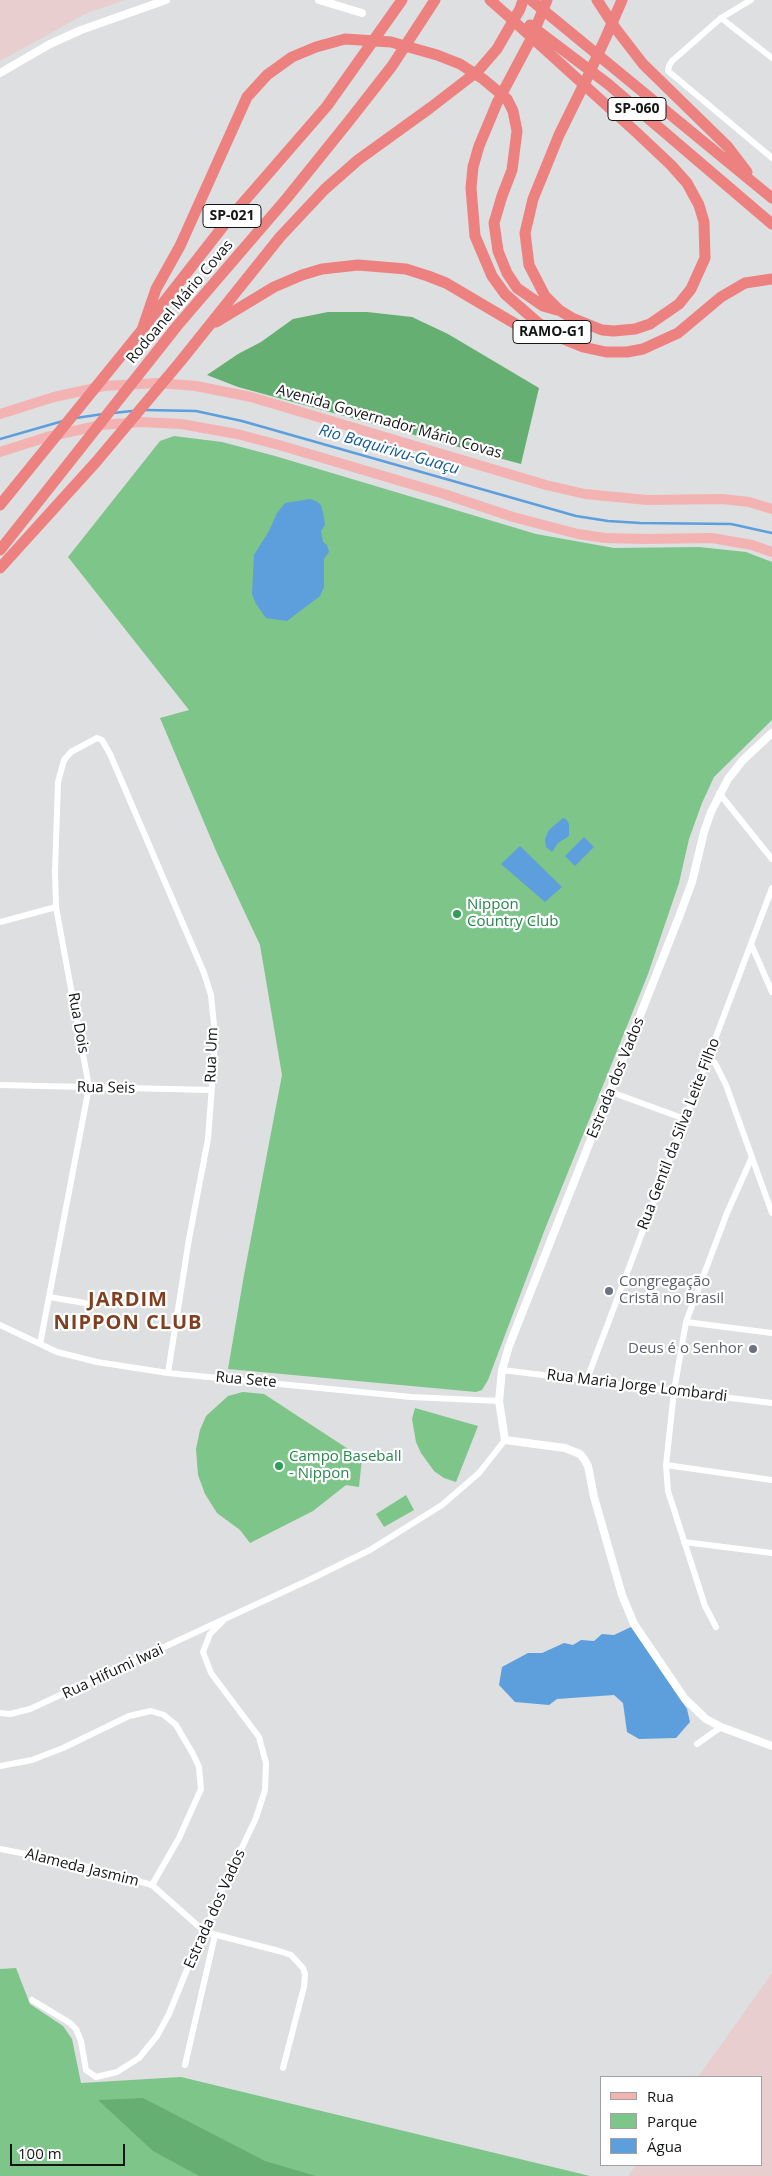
<!DOCTYPE html>
<html>
<head>
<meta charset="utf-8">
<style>
	body { margin:0 }
	#map { position:relative; width:772px; height:2176px; overflow:hidden; background:#dddfe1; font-family:"Open Sans",sans-serif }
	canvas { display:block }
	.legend { position:absolute; left:600px; top:2076px; width:162px; height:90px; box-sizing:border-box; background:#fff; border:1px solid #a1a1a1; margin:0; padding:6px 9px; list-style:none; font-size:15px; color:#141515 }
	.legend li { display:flex; align-items:center; gap:10px; height:25px }
	.legend b { width:25px; border:1px solid #a1a1a1 }
	.scale { position:absolute; left:10px; top:2144px; width:115px; height:22px; box-sizing:border-box; border:2px solid #141515; border-top:0; padding-left:6px; font-size:15px; line-height:18px; white-space:nowrap; color:#141515; -webkit-text-stroke:4px #fff; paint-order:stroke }
</style>
</head>
<body>
<div id="map">
<canvas width="772" height="2176"></canvas>
<ul class="legend">
<li><b style="height:6px;background:#f4b3b3"></b>Rua</li>
<li><b style="height:14px;background:#7ec58a"></b>Parque</li>
<li><b style="height:14px;background:#5c9fdc"></b>Água</li>
</ul>
<div class="scale">100 m</div>
</div>
<script>
const c = document.querySelector('canvas').getContext('2d');
c.lineJoin = 'round';
function fill(path, color) { c.fillStyle = color; c.fill(path, 'evenodd'); }
const shape = rows => new Path2D(rows.map(r => 'M' + r).join(''));
function strokePath(path, color, width, dash) { c.strokeStyle = color; c.lineWidth = width; c.lineCap = dash ? 'butt' : 'round'; c.setLineDash(dash || []); c.stroke(path); }
function label(font, color, halo, rows, align = 'center') {
  c.font = font + ' "Open Sans",sans-serif'; c.lineWidth = 4.5; c.setLineDash([]); c.textBaseline = 'middle'; c.strokeStyle = halo; c.fillStyle = color; for (const [text, x, y, turn = 0] of rows) {
    c.save(); c.translate(x, y); c.rotate((+turn || 0) * Math.PI / 180); c.textAlign = isNaN(turn) ? turn : align; if (halo) c.strokeText(text, 0, 0); c.fillText(text, 0, 0); c.restore();
  }
}
const industrial = shape([
	[0,0,125,0,87,13,0,61],
	[772,1973,772,2176,628,2176,636,2165,761,2165,761,2077,698,2077]
]);
const green = shape([
	[174,436,222,442,275,456,536,534,614,548,699,547,746,552,772,562,772,720,714,777,702,803,689,839,679,883,648,974,545,1229,488,1380,482,1390,476,1392,228,1369,244,1275,282,1075,260,945,217,853,160,718,189,710,68,557,160,441],
	[243,1392,264,1394,362,1458,359,1487,346,1485,313,1511,250,1543,240,1530,217,1513,205,1494,198,1475,196,1449,200,1430,206,1416,228,1396],
	[415,1408,478,1426,456,1482,444,1478,434,1471,421,1453,416,1442,412,1419],
	[406,1495,414,1510,384,1527,376,1514],
	[16,1968,30,2004,63,2026,72,2039,81,2083,181,2077,590,2176,0,2176,0,1969]
]);
const forest = shape([
	[328,312,367,312,412,317,448,334,539,388,521,464,238,387,207,375,238,354,261,342,293,319],
	[143,2098,265,2161,316,2176,199,2176,153,2151,98,2100]
]);
const water = shape([
	[310,499,316,501,321,505,324,517,325,525,321,531,323,542,327,545,329,552,324,559,324,587,320,596,287,621,266,618,256,604,252,594,254,555,269,531,277,513,285,503],
	[563,818,566,819,569,824,569,836,558,843,552,852,546,847,545,839,549,830],
	[584,837,594,847,575,866,565,856],
	[520,846,562,887,545,902,501,864],
	[631,1627,687,1709,690,1722,676,1738,639,1739,627,1732,623,1703,614,1695,557,1699,549,1705,515,1702,499,1685,502,1667,528,1653,542,1653,564,1643,573,1645,581,1640,594,1641,602,1634,614,1635]
]);
const stream = shape([
	[145,410,196,411,242,421,576,516,608,521,640,523,731,524,772,533],
	[113,413,132,411],
	[76,418,103,414],
	[0,439,63,421]
]);
const minor = shape([
	[751,0,721,18,672,61,669,66,668,71,772,158],
	[721,18,772,58],
	[719,793,772,859],
	[0,922,56,907],
	[751,944,772,992],
	[708,1057,715,1063,726,1085,772,1213],
	[0,1085,211,1090],
	[611,1092,685,1119],
	[49,1297,85,1303],
	[686,1322,772,1333],
	[0,1325,57,1352,97,1362,168,1373,411,1397,499,1401],
	[40,1344,89,1087,56,907,55,872,58,782,64,760,71,752,97,738,102,740,110,754,204,973,211,995,214,1025,214,1059,208,1139,189,1239,168,1373],
	[502,1370,772,1403],
	[587,1379,772,888],
	[666,1465,772,1480],
	[684,1542,772,1553],
	[716,1627,705,1606,668,1491,666,1465,674,1391,686,1322,727,1213,752,1157],
	[0,1713,10,1714,30,1709,311,1579,370,1550,442,1505,479,1473,505,1440],
	[697,1744,721,1727],
	[0,1766,32,1760,63,1748,129,1716,151,1711,164,1715,176,1725,193,1754,199,1767,201,1789,179,1838,152,1885],
	[0,1849,73,1863,152,1885,205,1932,279,1951,291,1955,303,1968,305,1974,304,1987,283,2068],
	[32,2000,70,2023,76,2029,81,2041,86,2070,96,2077,117,2072,139,2058,157,2036,169,2014,195,1950,205,1932,219,1896,256,1818,265,1790,266,1763,259,1737,211,1673,203,1652,210,1634,223,1621],
	[185,2065,215,1935]
]);
const tertiary = shape([
	[319,0,362,13],
	[0,73,50,44,81,30,166,0],
	[772,733,743,760,728,779,711,812,704,832,692,882,679,917,509,1346,502,1370,499,1401,505,1440,565,1448,580,1454,584,1459,588,1466,594,1497,622,1595,634,1624,685,1699,706,1719,721,1727,772,1746]
]);
const primary = shape([
	[0,414,54,397,104,386,158,383,196,386,251,397,546,485,585,494,647,500,722,499,749,502,772,509],
	[0,452,47,437,101,425,141,422,181,424,237,434,279,445,441,493,513,517,578,534,605,538,645,539,712,538,752,545,772,552]
]);
const motorway = shape([
	[490,0,507,15,560,63,636,132,671,165,687,183,699,205,704,222,705,258,691,289,679,304,650,324,635,329,614,331,602,330,572,318,559,310,545,296,529,265,525,233,533,199,559,135,588,76,606,37,622,0],
	[531,0,772,198],
	[547,0,531,39,497,103,479,146,473,167,471,188,475,236,492,276,505,294,537,322,561,338,583,347,606,352,627,352,643,349,678,333,721,297,745,283,772,279],
	[597,0,616,29,643,64,728,147,747,172],
	[530,25,608,84,772,224],
	[216,322,274,287,302,275,322,269,358,265,406,269,428,276,446,283,524,329,549,332],
	[142,330,156,289,180,246,247,97,267,75,292,57,316,47,345,39,391,42,437,55,460,64,483,79,507,99,513,111,517,131,512,170,502,196,494,223,498,251,507,273,517,288,543,306,557,310],
	[0,505,142,330,228,220,327,106,402,0],
	[0,550,177,326,287,198,349,121,392,66,435,0],
	[0,568,96,462,180,362,280,237,325,189,358,160,430,108,478,71,497,49,520,9,523,0]
]);
const markers = [
	[457,914,5,"#2e9e5b"],
	[609,1291,5,"#6b7280"],
	[753,1349,5,"#6b7280"],
	[279,1466,5,"#2e9e5b"]
];
const shields = [
	[637,109,58],
	[232,216,58],
	[552,332,78]
];
const shieldNames = [
	["SP-060",637,109],
	["SP-021",232,216],
	["RAMO-G1",552,332]
];
const streetNames = [
	["Rodoanel Mário Covas",180,302,-50],
	["Avenida Governador Mário Covas",389,422,16],
	["Rua Dois",78,1023,80],
	["Rua Um",212,1055,-88],
	["Estrada dos Vados",616,1078,-68],
	["Rua Seis",106,1088,1],
	["Rua Gentil da Silva Leite Filho",679,1134,-69],
	["Rua Sete",246,1380,5],
	["Rua Maria Jorge Lombardi",637,1386,7],
	["Rua Hifumi Iwai",113,1672,-25],
	["Alameda Jasmim",82,1868,14],
	["Estrada dos Vados",215,1909,-66]
];
const leisureNames = [
	["Nippon",467,905],
	["Country Club",467,922],
	["Campo Baseball",289,1457],
	["- Nippon",289,1474]
];
const worshipNames = [
	["Congregação",619,1282],
	["Cristã no Brasil",619,1299],
	["Deus é o Senhor",743,1349,"right"]
];
const waterNames = [
	["Rio Baquirivu-Guaçu",389,450,16]
];
const districtNames = [
	["JARDIM",128,1300],
	["NIPPON CLUB",128,1323]
];
fill(industrial, '#e9cecf');
fill(green, '#7ec58a');
fill(forest, '#66af73');
fill(water, '#5c9fdc');
strokePath(stream, '#5c9fdc', 2.5);
strokePath(minor, '#fff', 6);
strokePath(tertiary, '#fff', 8);
strokePath(primary, '#f4b3b3', 10);
strokePath(motorway, '#ec8180', 11);
for (const [x, y, r, color] of markers) { const dot = new Path2D(); dot.arc(x, y, r, 0, 2 * Math.PI); c.fillStyle = color; c.fill(dot); strokePath(dot, '#fff', 2); }
for (const [x, y, w] of shields) { const box = new Path2D(); box.roundRect(x - w / 2, y - 11.5, w, 23, 4); c.fillStyle = '#fff'; c.fill(box); strokePath(box, '#141515', 1); }
label('bold 14px', '#141515', null, shieldNames);
label('15px', '#141515', '#fff', streetNames);
label('15px', '#27864d', '#fff', leisureNames, 'left');
label('15px', '#5b616d', '#fff', worshipNames, 'left');
label('italic 16px', '#105a94', '#fff', waterNames);
c.letterSpacing = '1px';
label('bold 20px', '#803f20', '#fff', districtNames);
c.letterSpacing = '0px';
</script>
</body>
</html>
